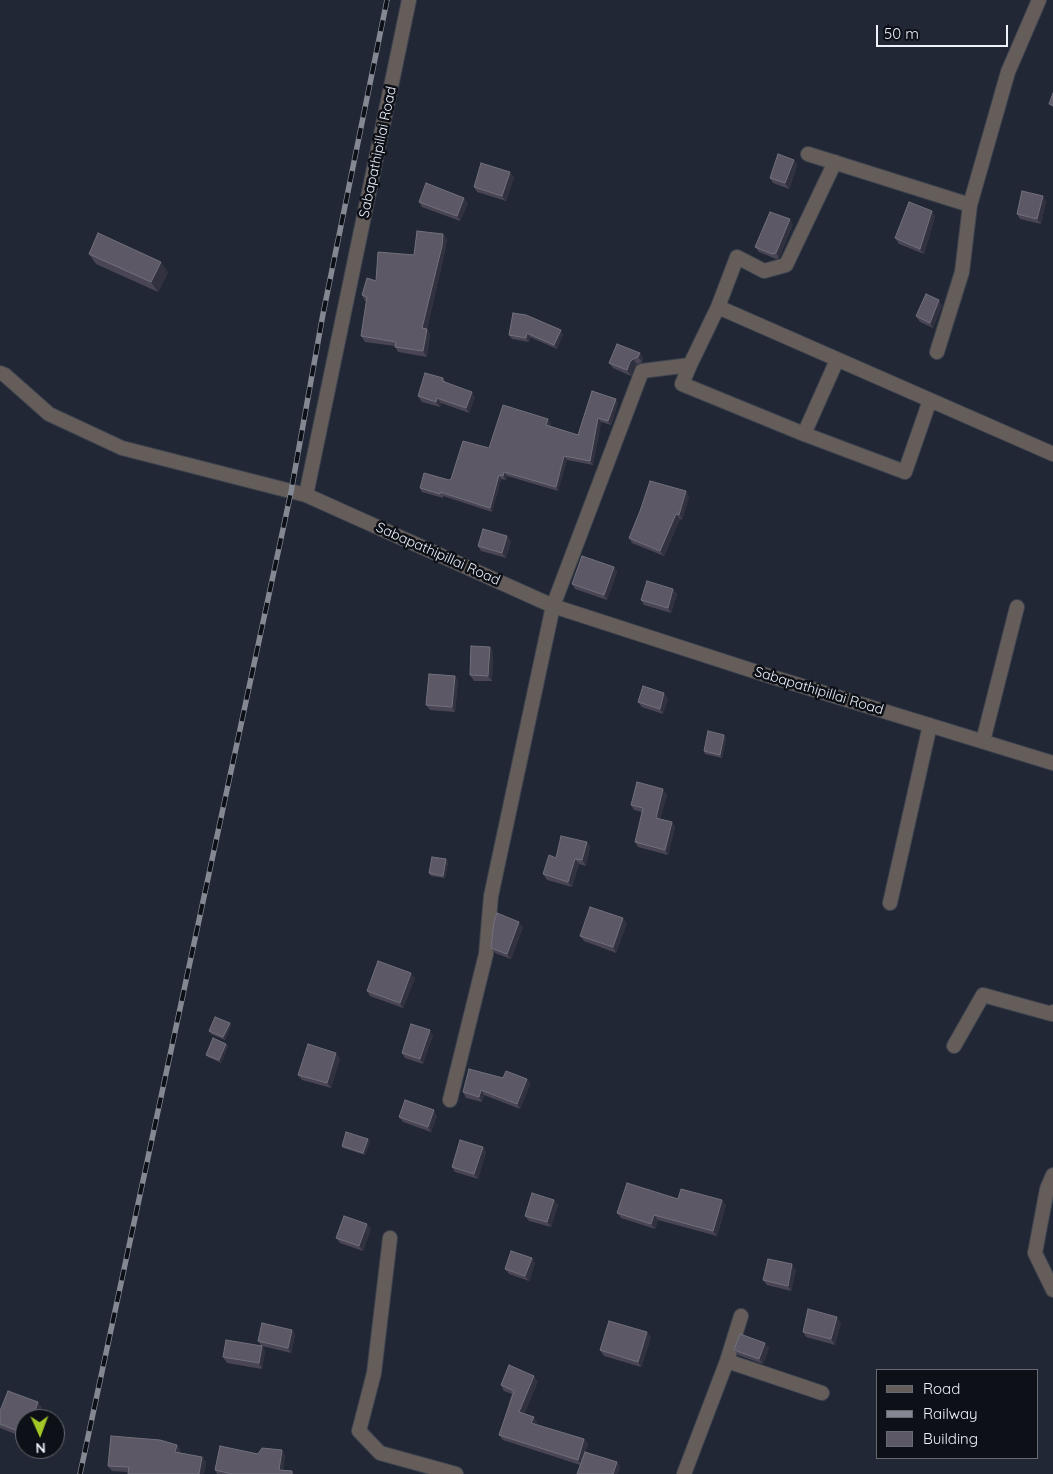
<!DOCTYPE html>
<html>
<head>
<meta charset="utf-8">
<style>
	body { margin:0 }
	#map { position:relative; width:1053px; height:1474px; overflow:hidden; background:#212734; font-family:Quicksand,sans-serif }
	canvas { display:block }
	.legend { position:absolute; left:876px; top:1369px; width:162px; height:90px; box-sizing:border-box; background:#0d1016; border:1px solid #676a72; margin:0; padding:6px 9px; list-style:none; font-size:15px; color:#edf2fb }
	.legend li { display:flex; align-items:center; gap:10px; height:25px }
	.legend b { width:25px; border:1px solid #676a72 }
	.north { position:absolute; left:15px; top:1409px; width:50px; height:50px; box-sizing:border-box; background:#0d1016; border:1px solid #676a72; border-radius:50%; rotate:178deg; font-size:14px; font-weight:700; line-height:20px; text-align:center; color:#edf2fb }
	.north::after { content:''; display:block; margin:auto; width:18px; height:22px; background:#a3c927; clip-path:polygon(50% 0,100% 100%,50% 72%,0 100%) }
	.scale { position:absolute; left:876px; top:25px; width:132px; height:22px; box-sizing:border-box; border:2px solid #edf2fb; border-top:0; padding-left:6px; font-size:15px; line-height:18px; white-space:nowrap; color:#edf2fb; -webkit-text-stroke:4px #0d1016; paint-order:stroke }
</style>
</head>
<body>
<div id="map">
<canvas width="1053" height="1474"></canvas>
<ul class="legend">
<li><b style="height:6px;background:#655d5a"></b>Road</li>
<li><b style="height:6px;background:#838893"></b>Railway</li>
<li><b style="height:14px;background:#5c5866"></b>Building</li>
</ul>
<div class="north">N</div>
<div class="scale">50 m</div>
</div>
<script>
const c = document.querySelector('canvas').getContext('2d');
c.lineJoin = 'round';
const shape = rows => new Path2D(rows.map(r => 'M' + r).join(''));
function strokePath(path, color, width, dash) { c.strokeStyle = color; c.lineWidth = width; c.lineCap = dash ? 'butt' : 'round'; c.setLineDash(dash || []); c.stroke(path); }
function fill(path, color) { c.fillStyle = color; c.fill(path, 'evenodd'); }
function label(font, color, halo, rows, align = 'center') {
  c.font = font + ' Quicksand,sans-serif'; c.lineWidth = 5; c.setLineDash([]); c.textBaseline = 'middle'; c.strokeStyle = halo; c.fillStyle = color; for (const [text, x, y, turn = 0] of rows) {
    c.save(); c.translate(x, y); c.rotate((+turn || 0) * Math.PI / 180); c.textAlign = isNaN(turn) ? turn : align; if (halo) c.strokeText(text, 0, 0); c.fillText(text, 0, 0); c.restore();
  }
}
const minor = shape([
	[409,0,306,495,553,606,766,675,1053,763],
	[808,154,970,205],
	[718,307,737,257,764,271,786,265,835,162],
	[937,352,962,272,970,205,1008,72,1039,0],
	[690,365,682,384,804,434,837,360],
	[0,373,5,375,49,414,122,448,306,495],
	[804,434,905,472,930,400],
	[983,741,1017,607],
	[890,903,930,725],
	[954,1046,983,995,1052,1014,1053,1012],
	[450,1100,486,954,491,896,553,606,642,371,690,365,718,307,1053,454],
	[1053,1175,1047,1189,1035,1253,1053,1290],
	[390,1238,374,1373,359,1431,380,1453,456,1474],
	[727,1361,741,1316],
	[684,1474,727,1361,822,1393]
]);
const rail = shape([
	[80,1474,291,492,323,314,387,0]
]);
const wall = shape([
	[794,160,797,165,789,189,773,183,770,178],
	[514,177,506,201,477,192,474,187],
	[1046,201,1041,224,1020,219,1017,214],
	[419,202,468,203,460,221,422,207],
	[932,211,935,217,924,254,899,244,895,238],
	[793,224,779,258,776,259,759,252,755,247],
	[443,234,447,239,445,251,427,329,430,334,427,357,398,352,395,346,365,342,361,336,367,301,365,301,362,295,376,281],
	[89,254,168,272,158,292,96,264],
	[942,305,933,328,920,322,916,316],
	[513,313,563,334,557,349,530,337,529,342,512,339,509,335],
	[617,344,643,358,642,362,637,364,634,367,631,376,613,368,609,363],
	[443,378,446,383,475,397,469,413,441,403,440,407,422,402,418,396],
	[592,391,618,403,611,425,601,422,593,465,567,460,558,491,507,476,506,480,501,479,492,512,443,496,443,498,422,492,420,488,449,480,489,448,551,423,550,426,578,435],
	[686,491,689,497,682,520,680,519,664,556,632,543,629,538],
	[511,541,506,558,481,551,478,546],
	[614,567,617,572,607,600,575,589,572,584],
	[673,589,677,594,671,613,644,605,641,600],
	[490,647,493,652,492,681,474,681,470,675],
	[455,676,458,681,455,712,430,710,426,705],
	[668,698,663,714,642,707,638,702],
	[724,735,726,738,722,758,705,754,704,751],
	[667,795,660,819,672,822,675,827,668,855,638,847,635,842,642,812,634,810,631,805],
	[587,842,590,847,586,866,579,864,572,887,547,880,543,874],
	[448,862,445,878,431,876,429,873],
	[627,923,616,953,584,941,580,936],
	[523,927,511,959,495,953,491,948],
	[415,978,403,1008,370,996,367,991],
	[231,1025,225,1040,211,1034,209,1031],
	[433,1035,423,1064,405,1058,402,1053],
	[226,1044,228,1046,221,1063,208,1057,206,1055],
	[340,1058,331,1088,302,1080,298,1075],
	[503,1078,527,1079,530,1084,520,1109,484,1095,482,1102,466,1098,463,1092],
	[437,1116,431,1132,403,1122,399,1117],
	[368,1139,370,1141,365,1155,343,1148,342,1146],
	[483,1147,486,1152,478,1179,455,1172,452,1167],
	[678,1199,726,1205,717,1236,658,1220,655,1229,621,1218,617,1213],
	[554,1200,558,1205,551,1227,529,1221,525,1216],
	[371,1229,363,1251,340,1243,336,1238],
	[532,1258,535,1263,529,1281,509,1274,505,1269],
	[796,1270,791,1291,767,1285,763,1280],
	[841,1322,835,1345,806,1337,803,1332],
	[292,1330,295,1335,291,1353,262,1346,265,1351,262,1369,227,1363,223,1357,261,1345,258,1341],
	[651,1337,641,1367,604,1356,600,1350],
	[769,1348,763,1364,738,1355,734,1350],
	[538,1381,524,1414,537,1422,536,1425,584,1439,588,1444,585,1452,617,1462,620,1467,580,1465,503,1440,499,1435,512,1394,504,1391,501,1385],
	[38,1402,42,1408,37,1419,25,1419,25,1438,0,1428,0,1411],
	[177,1445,180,1450,179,1453,202,1457,206,1462,204,1474,128,1474,128,1472,112,1471,108,1466],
	[258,1454,285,1455,283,1470,294,1474,217,1474,215,1470]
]);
const shadedWall = shape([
	[794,160,797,165,789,189,785,183],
	[510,172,514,177,506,201,502,196],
	[1043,196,1046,201,1041,224,1037,219],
	[464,198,468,203,460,221,457,216],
	[932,211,935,217,924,254,920,249],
	[790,219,793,224,779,258,776,253],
	[443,234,447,239,445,251,426,333,422,328],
	[161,262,168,272,158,292,151,282],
	[939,300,942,305,933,328,930,323],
	[427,329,430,334,427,357,423,351],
	[561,330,563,334,557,349,554,345],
	[527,333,530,337,529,342,526,338],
	[640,353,643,358,642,362,638,357],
	[633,359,637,364,634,367,631,376,627,370,630,362],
	[472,392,475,397,469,413,466,408],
	[437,398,441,403,440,407,436,402],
	[616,399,618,403,611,425,608,421],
	[598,418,601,422,593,465,590,461],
	[548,419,551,423,549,429,546,425],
	[564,456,567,460,558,491,556,487],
	[504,472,507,476,506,480,503,476],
	[499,475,501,479,492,512,490,508],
	[686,491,689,497,682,520,679,515],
	[676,514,680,519,664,556,660,551],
	[507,536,511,541,506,558,502,553],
	[614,567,617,572,607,600,604,595],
	[673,589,677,594,671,613,668,608],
	[490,647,493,652,492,681,488,676],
	[455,676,458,681,455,712,452,707],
	[664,693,668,698,663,714,660,709],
	[724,735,726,738,722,758,720,755],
	[663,789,667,795,659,823,656,818],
	[672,822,675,827,668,855,665,850],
	[587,842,590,847,586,866,582,860],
	[446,859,448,862,445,878,443,876],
	[575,859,579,864,572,887,568,882],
	[623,918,627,923,616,953,613,947],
	[519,922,523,927,511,959,507,954],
	[411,973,415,978,403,1008,400,1003],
	[230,1023,231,1025,225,1040,223,1037],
	[430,1030,433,1035,423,1064,420,1059],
	[226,1044,228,1046,221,1063,219,1060],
	[336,1053,340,1058,331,1088,327,1083],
	[527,1079,530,1084,520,1109,517,1104],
	[481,1090,484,1095,482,1102,479,1097],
	[434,1110,437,1116,431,1132,428,1127],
	[368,1139,370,1141,365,1155,363,1153],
	[483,1147,486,1152,478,1179,474,1174],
	[554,1200,558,1205,551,1227,547,1222],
	[722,1200,726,1205,717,1236,713,1231],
	[654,1215,658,1220,655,1229,651,1224],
	[367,1224,371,1229,363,1251,359,1246],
	[532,1258,535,1263,529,1281,525,1276],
	[792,1264,796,1270,791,1291,788,1286],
	[837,1317,841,1322,835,1345,831,1339],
	[292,1330,295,1335,291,1353,288,1348],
	[647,1332,651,1337,641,1367,638,1362],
	[765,1343,769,1348,763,1364,759,1359],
	[262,1346,265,1351,262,1369,259,1363],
	[534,1376,538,1381,523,1417,519,1412],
	[38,1402,42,1408,37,1419,32,1419],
	[534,1417,537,1422,535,1429,531,1423],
	[584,1439,588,1444,581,1465,578,1460],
	[177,1445,180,1450,178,1457,175,1452],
	[282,1450,285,1455,283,1474,279,1470],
	[202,1457,206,1462,204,1474,199,1474],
	[617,1462,620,1467,618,1474,613,1474]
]);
const building = shape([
	[1053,93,1053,106,1049,104,1053,93],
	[778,154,794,160,785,183,770,178,778,154],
	[481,163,510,172,502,196,474,187,481,163],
	[426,183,464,198,457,216,419,202,426,183],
	[1022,191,1043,196,1037,219,1017,214,1022,191],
	[909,202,932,211,920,249,895,238,909,202],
	[770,212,790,219,776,253,772,254,755,247,770,212],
	[417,231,443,234,442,246,422,328,427,329,423,351,395,347,396,342,361,336,367,297,362,295,367,278,376,281,378,252,414,255,417,231],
	[98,233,161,262,151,282,89,254,98,233],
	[926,294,939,300,930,323,916,316,926,294],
	[513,313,526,315,561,330,554,345,527,333,526,338,509,335,513,313],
	[617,344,640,353,638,357,633,359,630,362,627,370,609,363,617,344],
	[425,373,443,378,442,381,472,392,466,408,437,398,436,402,418,396,425,373],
	[592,391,616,399,608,421,598,418,590,461,564,456,556,487,504,472,503,476,499,475,490,508,440,492,440,494,420,488,424,473,449,480,451,479,463,441,489,448,503,405,548,419,546,425,578,435,592,391],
	[650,481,686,491,679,515,676,514,660,551,629,538,640,511,650,481],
	[483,529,507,536,502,553,478,546,483,529],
	[582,556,614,567,604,595,572,584,582,556],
	[647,581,673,589,668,608,641,600,647,581],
	[471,646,490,647,488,676,470,675,471,646],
	[429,674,455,676,452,707,426,705,429,674],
	[643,686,664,693,660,709,638,702,643,686],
	[708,731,724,735,720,755,704,751,708,731],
	[637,782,663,789,656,818,672,822,665,850,635,842,643,808,631,805,637,782],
	[561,836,587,842,582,860,575,859,568,882,543,874,549,855,556,858,561,836],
	[432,857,446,859,443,876,429,873,432,857],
	[590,907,623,918,613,947,580,936,590,907],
	[497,913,519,922,507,954,491,948,494,922,497,913],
	[378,961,411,973,400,1003,367,991,378,961],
	[215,1017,230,1023,223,1037,209,1031,215,1017],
	[411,1024,430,1030,420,1059,402,1053,411,1024],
	[213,1038,226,1044,219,1060,206,1055,213,1038],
	[308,1044,336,1053,327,1083,298,1075,308,1044],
	[469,1069,503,1078,506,1071,527,1079,517,1104,481,1090,479,1097,463,1092,469,1069],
	[405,1100,434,1110,428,1127,399,1117,405,1100],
	[346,1132,368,1139,363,1153,342,1146,346,1132],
	[460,1140,483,1147,474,1174,452,1167,460,1140],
	[627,1183,678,1199,681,1189,722,1200,713,1231,654,1215,651,1224,617,1213,627,1183],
	[532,1193,554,1200,547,1222,525,1216,532,1193],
	[344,1216,367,1224,359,1246,336,1238,344,1216],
	[511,1251,532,1258,525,1276,505,1269,511,1251],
	[768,1259,792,1264,788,1286,763,1280,768,1259],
	[808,1309,837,1317,831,1339,803,1332,808,1309],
	[609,1321,647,1332,638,1362,600,1350,609,1321],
	[262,1323,292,1330,288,1348,258,1341,262,1323],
	[740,1334,765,1343,759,1359,734,1350,740,1334],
	[226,1340,262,1346,259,1363,223,1357,226,1340],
	[509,1365,534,1376,519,1412,534,1417,531,1423,584,1439,578,1460,499,1435,514,1391,501,1385,509,1365],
	[8,1391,38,1402,32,1419,25,1419,25,1434,0,1424,0,1411,8,1391],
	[111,1436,160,1440,177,1445,175,1452,202,1457,199,1474,128,1474,129,1467,108,1466,111,1436],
	[220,1446,258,1454,262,1448,282,1450,279,1470,292,1471,292,1474,232,1474,215,1470,220,1446],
	[585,1452,617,1462,613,1474,577,1474,585,1452]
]);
const streetNames = [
	["Sabapathipillai Road",378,152,-78],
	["Sabapathipillai Road",438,554,24],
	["Sabapathipillai Road",819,691,17]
];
strokePath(minor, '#3e4350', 16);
strokePath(minor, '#655d5a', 14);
strokePath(rail, '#838893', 5.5);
strokePath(rail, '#0d1016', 4, [11]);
fill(wall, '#4a4554');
fill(shadedWall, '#32313f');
fill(building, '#5c5866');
strokePath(building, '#72707d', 1);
label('14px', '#edf2fb', '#0d1016', streetNames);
</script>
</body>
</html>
